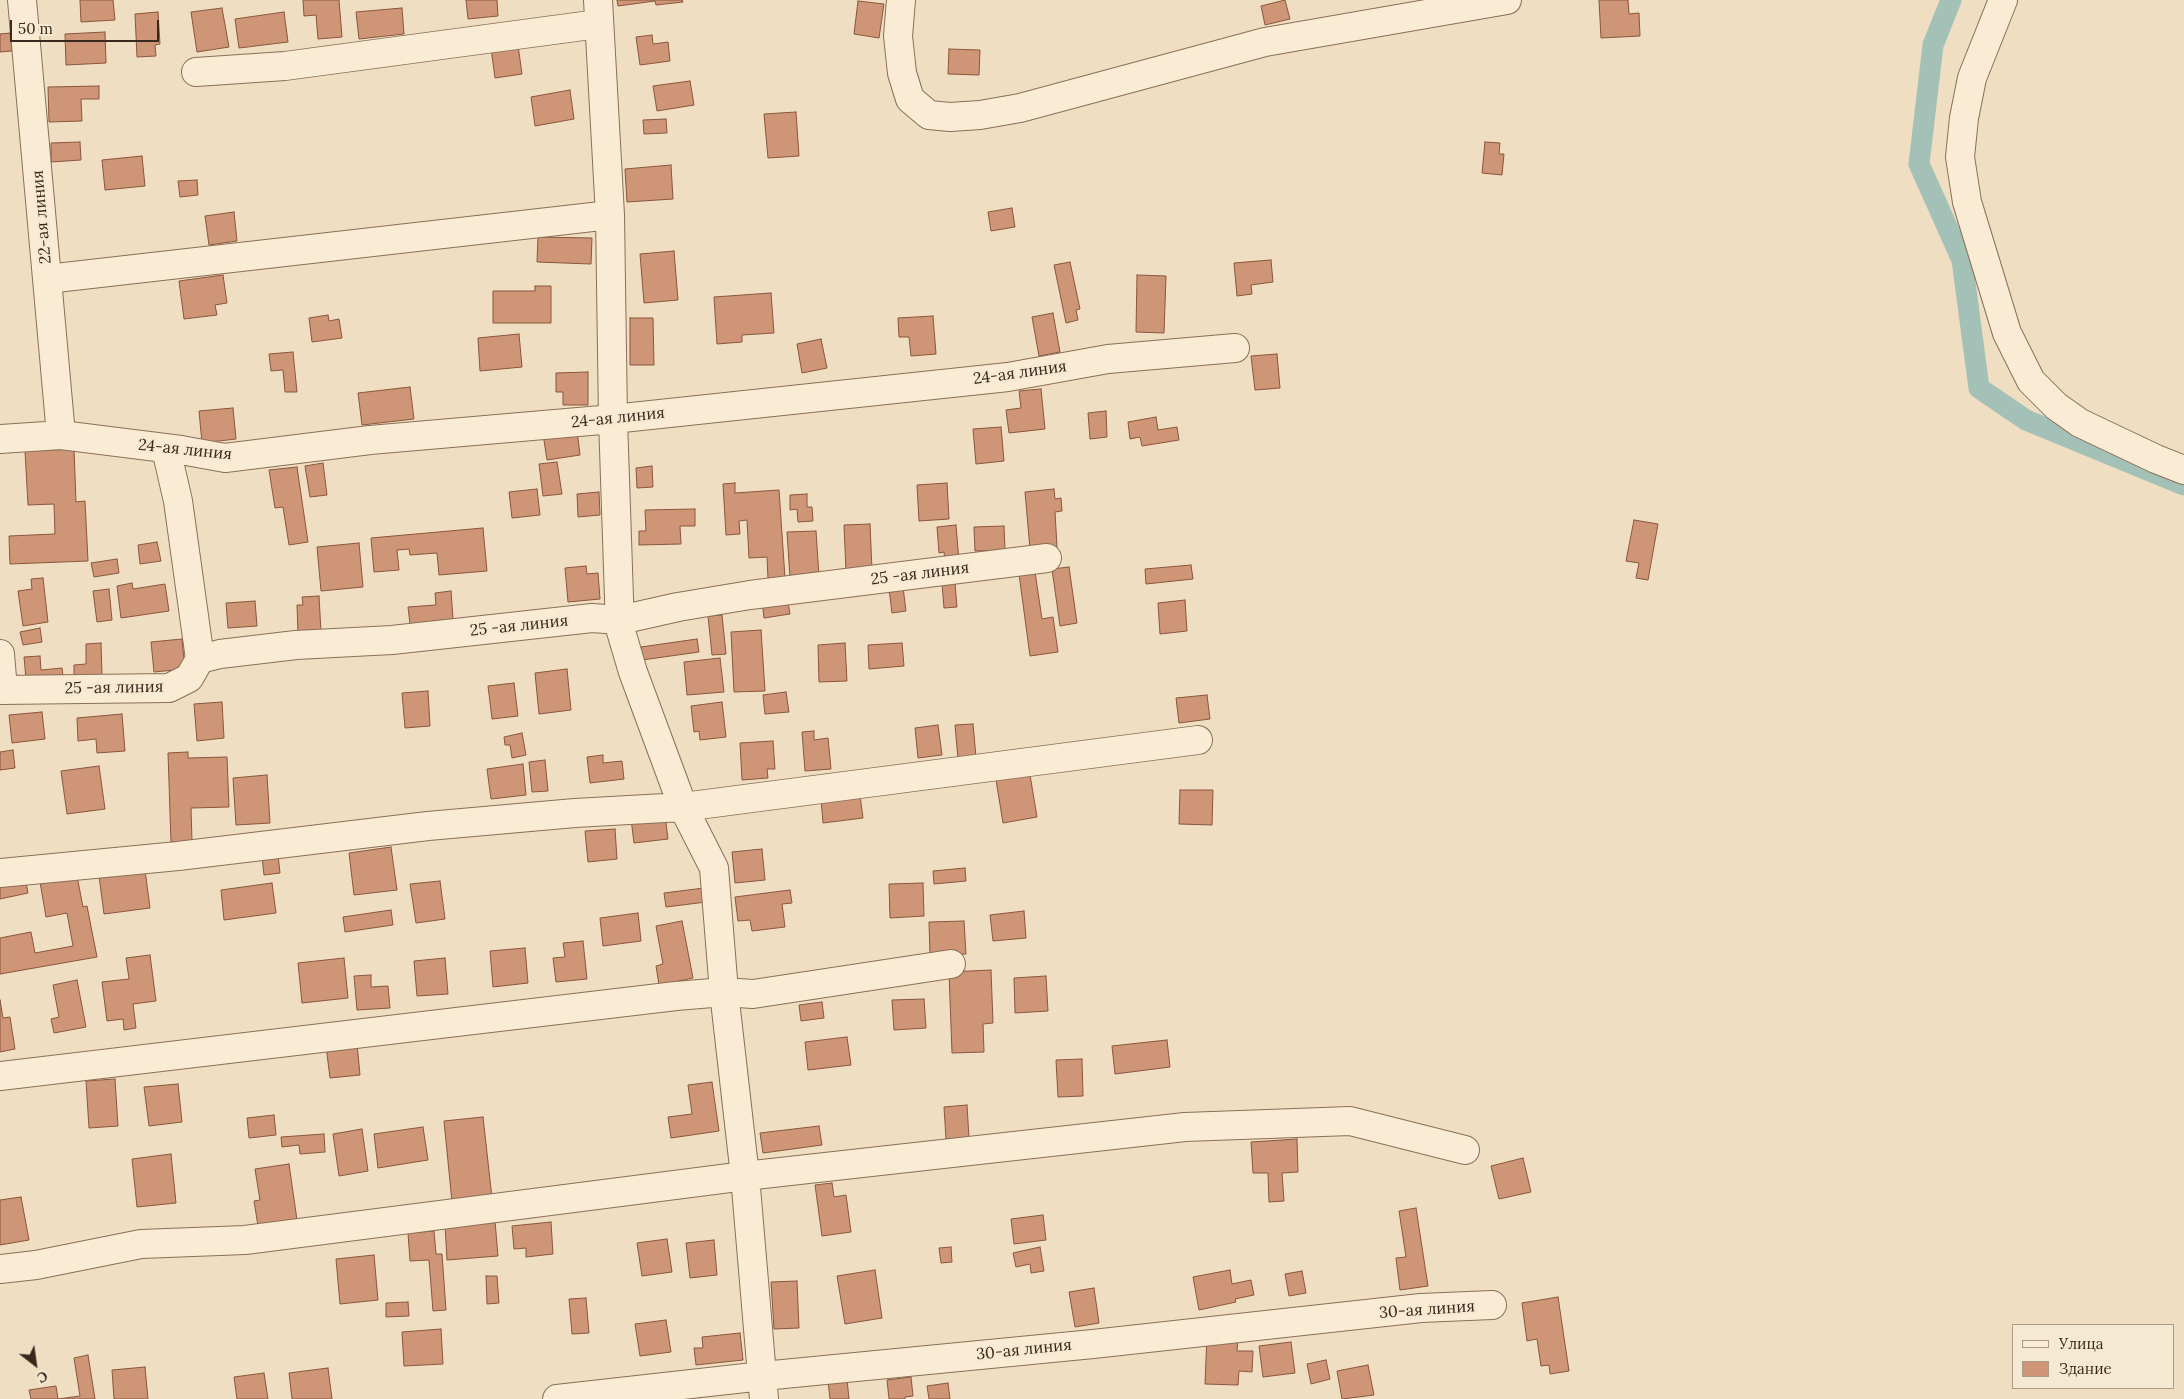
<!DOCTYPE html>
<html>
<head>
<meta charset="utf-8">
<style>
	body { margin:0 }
	#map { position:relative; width:2184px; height:1399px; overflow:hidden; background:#efdec1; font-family:Lora,serif }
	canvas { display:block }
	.legend { position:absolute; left:2012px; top:1324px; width:162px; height:65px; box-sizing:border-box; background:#f6e9d1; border:1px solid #aa9c89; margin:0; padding:6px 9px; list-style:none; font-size:15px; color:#38281d }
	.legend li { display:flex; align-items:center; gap:10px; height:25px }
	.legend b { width:25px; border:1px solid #aa9c89 }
	.north { position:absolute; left:10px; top:1339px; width:50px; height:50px; -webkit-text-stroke:4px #f6e9d1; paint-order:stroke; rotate:150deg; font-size:14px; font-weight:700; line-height:20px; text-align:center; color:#38281d }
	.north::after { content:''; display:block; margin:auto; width:18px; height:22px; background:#38281d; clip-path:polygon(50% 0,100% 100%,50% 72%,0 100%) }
	.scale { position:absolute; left:10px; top:20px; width:149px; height:22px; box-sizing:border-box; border:2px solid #38281d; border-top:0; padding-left:6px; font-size:15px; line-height:18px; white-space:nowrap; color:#38281d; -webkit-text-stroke:4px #f6e9d1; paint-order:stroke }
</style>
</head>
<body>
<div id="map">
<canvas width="2184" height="1399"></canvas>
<ul class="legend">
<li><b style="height:6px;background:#faecd4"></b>Улица</li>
<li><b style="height:14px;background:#ce9576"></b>Здание</li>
</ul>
<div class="north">С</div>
<div class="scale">50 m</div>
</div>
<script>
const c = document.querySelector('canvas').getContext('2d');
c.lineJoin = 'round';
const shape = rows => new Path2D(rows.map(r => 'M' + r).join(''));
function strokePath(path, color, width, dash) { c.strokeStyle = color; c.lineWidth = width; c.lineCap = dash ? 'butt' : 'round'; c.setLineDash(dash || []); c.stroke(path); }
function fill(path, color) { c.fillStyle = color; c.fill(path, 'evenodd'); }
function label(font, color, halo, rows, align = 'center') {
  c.font = font + ' Lora,serif'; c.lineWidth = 5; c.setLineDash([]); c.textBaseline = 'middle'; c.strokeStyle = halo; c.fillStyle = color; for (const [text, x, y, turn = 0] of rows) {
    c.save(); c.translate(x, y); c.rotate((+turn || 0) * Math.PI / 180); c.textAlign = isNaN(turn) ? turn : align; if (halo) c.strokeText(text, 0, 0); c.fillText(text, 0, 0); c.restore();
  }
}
const canal = shape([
	[1951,0,1933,45,1919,164,1962,260,1979,388,2026,420,2184,485]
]);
const building = shape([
	[80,0,113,0,115,20,81,22,80,0],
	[303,0,339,0,342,37,318,39,316,15,304,16,303,0],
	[466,0,497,0,498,16,468,19,466,0],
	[617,0,682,0,683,2,656,5,655,1,618,6,617,0],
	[1285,0,1290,19,1265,25,1261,6,1285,0],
	[1599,0,1628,0,1629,14,1639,13,1640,36,1601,38,1599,0],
	[858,1,884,4,879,38,854,34,858,1],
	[222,8,229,47,197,52,191,12,222,8],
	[402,8,404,34,359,39,356,12,402,8],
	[158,12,160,44,155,45,156,56,137,57,135,14,158,12],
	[284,12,288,42,239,48,235,19,284,12],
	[105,32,106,63,66,65,65,34,105,32],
	[10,33,12,51,0,52,0,34,10,33],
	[652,35,653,44,668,42,670,61,640,65,636,37,652,35],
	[518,45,522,74,495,78,491,48,518,45],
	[949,49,980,50,979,75,948,74,949,49],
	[690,81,694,105,657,111,653,86,690,81],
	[99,86,99,99,81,99,82,121,49,122,48,87,99,86],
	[570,90,574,119,535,126,531,97,570,90],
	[796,112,799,156,768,158,764,114,796,112],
	[666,119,667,133,644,134,643,120,666,119],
	[80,142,81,160,51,162,51,143,80,142],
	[1485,142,1500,143,1499,154,1504,154,1502,175,1482,173,1485,142],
	[142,156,145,186,105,190,102,160,142,156],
	[671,165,673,199,627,202,625,169,671,165],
	[197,180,198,195,180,197,178,181,197,180],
	[1012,208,1015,227,991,231,988,212,1012,208],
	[234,212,237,241,209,245,205,216,234,212],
	[538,237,592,238,591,264,537,262,538,237],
	[674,251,678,300,644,303,640,254,674,251],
	[1271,260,1273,282,1251,285,1252,294,1237,296,1234,263,1271,260],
	[1070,262,1080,309,1076,310,1078,320,1066,323,1054,265,1070,262],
	[223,275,227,303,215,305,217,315,184,319,179,281,223,275],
	[1137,275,1166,276,1164,333,1136,332,1137,275],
	[535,286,551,286,551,323,493,323,493,291,535,291,535,286],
	[771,293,774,333,742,335,742,342,717,344,714,297,771,293],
	[1053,313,1060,352,1039,356,1032,317,1053,313],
	[328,315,329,321,339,319,342,338,312,342,309,318,328,315],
	[933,316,936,354,911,356,909,337,899,337,898,318,933,316],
	[630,318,653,318,654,365,630,365,630,318],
	[519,334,522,367,480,371,478,338,519,334],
	[821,339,827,368,802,373,797,344,821,339],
	[293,352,297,392,285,392,283,370,271,371,269,354,293,352],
	[1277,354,1280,388,1255,390,1251,356,1277,354],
	[588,372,588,405,563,405,563,392,556,392,556,373,588,372],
	[410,387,414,419,362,425,358,393,410,387],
	[1041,389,1045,429,1009,433,1006,410,1021,408,1019,391,1041,389],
	[233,408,236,439,202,443,199,411,233,408],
	[1106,411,1107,437,1090,439,1088,413,1106,411],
	[1156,417,1158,430,1177,427,1179,440,1142,446,1140,437,1130,439,1128,422,1156,417],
	[1001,427,1004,461,976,464,973,429,1001,427],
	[577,430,580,455,547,460,543,434,577,430],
	[74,449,76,502,85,501,88,561,10,564,9,536,55,534,54,504,28,505,25,451,74,449],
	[557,462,562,494,543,496,539,464,557,462],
	[323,463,327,495,310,497,305,466,323,463],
	[652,466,653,487,637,488,636,468,652,466],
	[297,467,308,542,289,545,283,507,275,508,269,470,297,467],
	[735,483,735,493,779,490,785,578,768,579,767,557,749,558,747,520,739,521,740,534,726,535,723,484,735,483],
	[947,483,949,519,919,521,917,485,947,483],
	[537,489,540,515,512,518,509,492,537,489],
	[1054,489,1055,499,1061,498,1062,511,1055,512,1057,547,1030,549,1025,492,1054,489],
	[599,492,600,515,578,517,577,494,599,492],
	[807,494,807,507,812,507,813,521,798,522,797,509,790,510,790,495,807,494],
	[695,509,695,526,680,526,681,544,639,545,639,531,646,531,645,510,695,509],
	[1634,520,1658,524,1648,580,1636,578,1639,563,1626,561,1634,520],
	[870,524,872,570,846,571,844,525,870,524],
	[956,525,959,561,945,562,944,552,939,553,937,527,956,525],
	[1004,526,1005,550,975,551,974,527,1004,526],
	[483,528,487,571,439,575,437,553,410,555,409,549,397,550,399,570,374,572,371,538,483,528],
	[816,531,819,576,790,578,787,532,816,531],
	[157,542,161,561,140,564,138,545,157,542],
	[359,543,363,587,321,591,317,547,359,543],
	[117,559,119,573,94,577,91,563,117,559],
	[1191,565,1193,579,1146,584,1145,569,1191,565],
	[586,566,587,574,598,573,600,599,568,602,565,568,586,566],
	[1069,567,1077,623,1060,626,1052,569,1069,567],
	[1035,572,1042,619,1053,617,1058,652,1030,656,1019,574,1035,572],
	[43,578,48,622,23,626,18,591,32,589,31,579,43,578],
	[132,583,133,589,165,584,169,611,121,618,117,586,132,583],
	[955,583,957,607,944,608,942,584,955,583],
	[903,587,906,611,892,613,889,589,903,587],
	[109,589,112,620,97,622,93,591,109,589],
	[451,591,453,619,410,624,408,607,436,605,435,593,451,591],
	[319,596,321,632,298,633,297,605,303,605,302,597,319,596],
	[787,596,790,614,764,618,762,601,787,596],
	[1185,600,1187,631,1160,634,1158,603,1185,600],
	[255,601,257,626,228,628,226,603,255,601],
	[722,615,726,654,712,655,708,616,722,615],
	[40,628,42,642,23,645,20,632,40,628],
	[761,630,765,691,734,692,731,632,761,630],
	[182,639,185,669,154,672,151,642,182,639],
	[697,639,699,652,642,660,641,647,697,639],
	[101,643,102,675,74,676,74,665,86,664,86,644,101,643],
	[845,643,847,681,819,682,818,645,845,643],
	[902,643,904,666,869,669,868,645,902,643],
	[40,656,41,670,62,668,63,676,26,679,24,657,40,656],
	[720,658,724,692,687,695,684,662,720,658],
	[567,669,571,710,539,714,535,673,567,669],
	[514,683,518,716,492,719,488,686,514,683],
	[428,691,430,726,405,728,402,693,428,691],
	[786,692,789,712,765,714,763,695,786,692],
	[1207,695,1210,719,1179,723,1176,698,1207,695],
	[222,702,224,738,197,741,194,704,222,702],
	[722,702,726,737,700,740,699,731,694,732,691,706,722,702],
	[42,712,45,739,12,743,9,715,42,712],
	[122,714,125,751,97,753,96,739,78,741,77,718,122,714],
	[973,724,976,757,958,759,955,725,973,724],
	[938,725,942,755,918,758,915,728,938,725],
	[814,731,814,740,828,738,831,769,805,771,802,732,814,731],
	[522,733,526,755,512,758,510,745,505,745,504,737,522,733],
	[773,741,775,769,767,769,768,778,742,780,740,743,773,741],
	[13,750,15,768,0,770,0,752,13,750],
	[188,752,188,758,227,757,229,807,191,808,192,842,171,842,168,753,188,752],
	[603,755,603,763,622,761,624,779,590,783,587,757,603,755],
	[545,760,548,791,532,792,529,762,545,760],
	[523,764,526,795,491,799,487,769,523,764],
	[99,766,105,809,67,814,61,771,99,766],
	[267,775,270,823,236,825,233,778,267,775],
	[1030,775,1037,817,1003,823,996,780,1030,775],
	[1180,790,1213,790,1212,825,1179,824,1180,790],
	[860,795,863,818,823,823,821,799,860,795],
	[665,815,668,839,634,843,631,819,665,815],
	[615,829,617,859,588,862,585,831,615,829],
	[391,847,397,890,354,895,349,853,391,847],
	[762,849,765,880,735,883,732,852,762,849],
	[278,855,280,873,264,875,262,856,278,855],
	[965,868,966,881,934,884,933,871,965,868],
	[145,870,150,908,104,914,99,876,145,870],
	[77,876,83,907,87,906,97,957,0,974,0,938,31,932,35,953,73,946,67,913,46,917,40,882,77,876],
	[25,877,28,893,0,899,0,882,25,877],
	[440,881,445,919,416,923,410,884,440,881],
	[272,883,276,913,224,920,221,890,272,883],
	[923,883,924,916,890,918,889,884,923,883],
	[704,888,706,902,666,907,664,893,704,888],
	[790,890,792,903,782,904,785,927,752,931,750,920,738,921,735,897,790,890],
	[391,910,393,925,345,932,343,917,391,910],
	[1024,911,1026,938,993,941,990,915,1024,911],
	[638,913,641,941,603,946,600,918,638,913],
	[682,921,693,978,659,985,656,966,663,964,656,926,682,921],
	[964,921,966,954,930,955,929,922,964,921],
	[583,941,587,979,556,982,553,958,565,957,563,943,583,941],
	[525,948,528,983,493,987,490,951,525,948],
	[150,955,156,1001,133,1004,136,1028,124,1030,123,1019,107,1021,102,982,129,979,126,958,150,955],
	[344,958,348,998,302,1003,298,963,344,958],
	[445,958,448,994,417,996,414,961,445,958],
	[991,970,993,1023,983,1024,984,1052,952,1053,949,972,991,970],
	[371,975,371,987,388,986,390,1008,357,1010,354,976,371,975],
	[1046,976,1048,1011,1015,1013,1014,978,1046,976],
	[77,980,86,1027,54,1033,51,1019,59,1017,53,985,77,980],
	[924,999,926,1028,894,1030,892,1000,924,999],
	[0,1000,3,1018,10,1017,15,1049,0,1052,0,1000],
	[822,1002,824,1018,801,1021,799,1005,822,1002],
	[847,1037,851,1065,808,1070,805,1042,847,1037],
	[1167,1040,1170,1067,1115,1074,1112,1046,1167,1040],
	[357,1043,360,1075,330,1078,326,1046,357,1043],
	[1082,1059,1083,1096,1058,1097,1056,1060,1082,1059],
	[115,1079,118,1126,89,1128,86,1081,115,1079],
	[712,1082,719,1131,671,1138,668,1117,692,1114,688,1085,712,1082],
	[178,1084,182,1122,149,1126,144,1087,178,1084],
	[967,1105,969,1138,946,1139,944,1107,967,1105],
	[274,1115,276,1135,249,1138,247,1118,274,1115],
	[483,1117,492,1198,452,1202,444,1121,483,1117],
	[819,1126,822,1145,763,1153,760,1133,819,1126],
	[423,1127,428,1160,378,1168,374,1134,423,1127],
	[362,1129,368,1171,339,1176,333,1134,362,1129],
	[324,1134,325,1152,300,1154,299,1145,282,1147,281,1137,324,1134],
	[1297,1139,1298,1172,1282,1173,1284,1201,1269,1202,1268,1173,1253,1173,1251,1142,1297,1139],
	[171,1154,176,1203,137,1207,132,1159,171,1154],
	[1523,1158,1531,1192,1499,1199,1491,1166,1523,1158],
	[289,1164,297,1220,258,1226,254,1201,260,1200,255,1169,289,1164],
	[832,1183,834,1197,846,1195,851,1232,822,1236,815,1185,832,1183],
	[21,1197,29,1240,0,1245,0,1200,21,1197],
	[1416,1208,1428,1286,1400,1290,1396,1258,1406,1257,1399,1211,1416,1208],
	[1043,1215,1046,1240,1014,1244,1011,1219,1043,1215],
	[495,1221,498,1256,447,1260,445,1225,495,1221],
	[551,1222,553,1254,526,1257,526,1248,514,1249,512,1226,551,1222],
	[434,1231,436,1254,442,1254,446,1310,433,1311,429,1260,410,1261,408,1233,434,1231],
	[667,1239,672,1272,642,1276,637,1243,667,1239],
	[714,1240,717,1275,690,1278,686,1243,714,1240],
	[951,1247,952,1262,941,1263,939,1248,951,1247],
	[1040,1247,1044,1271,1031,1273,1030,1264,1016,1267,1013,1253,1040,1247],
	[374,1255,378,1300,340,1304,336,1259,374,1255],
	[875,1270,882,1318,845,1324,837,1276,875,1270],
	[1230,1270,1232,1284,1251,1280,1254,1295,1235,1299,1236,1302,1199,1310,1193,1277,1230,1270],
	[1302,1271,1306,1293,1289,1296,1285,1274,1302,1271],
	[486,1276,497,1276,499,1303,487,1304,486,1276],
	[797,1281,799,1328,774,1329,771,1282,797,1281],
	[1094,1288,1099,1323,1075,1327,1069,1292,1094,1288],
	[1558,1297,1569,1371,1550,1374,1549,1365,1541,1366,1537,1339,1527,1341,1522,1303,1558,1297],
	[586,1298,589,1333,572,1334,569,1299,586,1298],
	[408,1302,409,1316,386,1317,386,1303,408,1302],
	[666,1320,671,1352,640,1356,635,1324,666,1320],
	[441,1329,443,1364,404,1366,402,1332,441,1329],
	[740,1333,743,1360,696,1365,694,1348,703,1348,702,1337,740,1333],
	[1207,1335,1238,1336,1237,1351,1253,1351,1252,1372,1239,1371,1238,1385,1205,1384,1207,1335],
	[1291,1342,1295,1373,1263,1377,1259,1346,1291,1342],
	[88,1355,95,1399,31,1399,29,1390,56,1386,58,1399,80,1396,74,1358,88,1355],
	[1326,1360,1330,1379,1311,1384,1307,1364,1326,1360],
	[1368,1365,1374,1395,1342,1399,1337,1371,1368,1365],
	[145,1367,148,1399,114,1399,112,1370,145,1367],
	[328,1368,332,1399,292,1399,289,1373,328,1368],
	[264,1373,268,1399,237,1399,234,1377,264,1373],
	[911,1377,913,1396,905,1397,905,1399,889,1399,887,1380,911,1377],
	[847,1379,849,1399,830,1399,828,1381,847,1379],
	[948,1383,950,1399,929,1399,927,1386,948,1383]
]);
const minor = shape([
	[22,0,61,435],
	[598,0,610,215,613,419,620,628,633,672,683,807,714,868,724,992,745,1176,764,1399],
	[901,0,898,36,902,73,910,99,929,115,950,117,980,115,1020,108,1265,42,1507,0],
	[2003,0,1972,78,1964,118,1960,157,1967,202,2007,333,2031,381,2056,406,2080,423,2156,459,2184,470],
	[196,72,285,66,598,24],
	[47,279,610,215],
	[0,439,61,435,181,450,225,458,370,440,613,419,1008,377,1108,359,1235,348],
	[166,449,178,501,200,659],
	[0,654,3,690],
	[0,690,169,688,189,678,200,659,220,654,296,645,392,640,592,618,620,620,678,607,750,595,1047,558],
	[0,873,178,856,428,826,575,813,683,807,1198,740],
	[0,1076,676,996,724,992,753,994,951,964],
	[0,1269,36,1265,141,1244,245,1240,745,1176,1185,1127,1350,1121,1465,1150],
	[557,1399,763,1376,1093,1344,1421,1308,1492,1305]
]);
const streetNames = [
	["22-ая линия",42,217,-95],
	["24-ая линия",1020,373,-8],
	["24-ая линия",618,418,-6],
	["24-ая линия",185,450,6],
	["25 -ая линия",920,574,-7],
	["25 -ая линия",519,626,-6],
	["25 -ая линия",114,688,-1],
	["30-ая линия",1427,1310,-4],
	["30-ая линия",1024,1350,-6]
];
strokePath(canal, '#a4c1b7', 21);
fill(building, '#ce9576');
strokePath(building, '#89563d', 1);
strokePath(minor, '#896f58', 30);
strokePath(minor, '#faecd4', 28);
label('16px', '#38281d', '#f6e9d1', streetNames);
</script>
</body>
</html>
